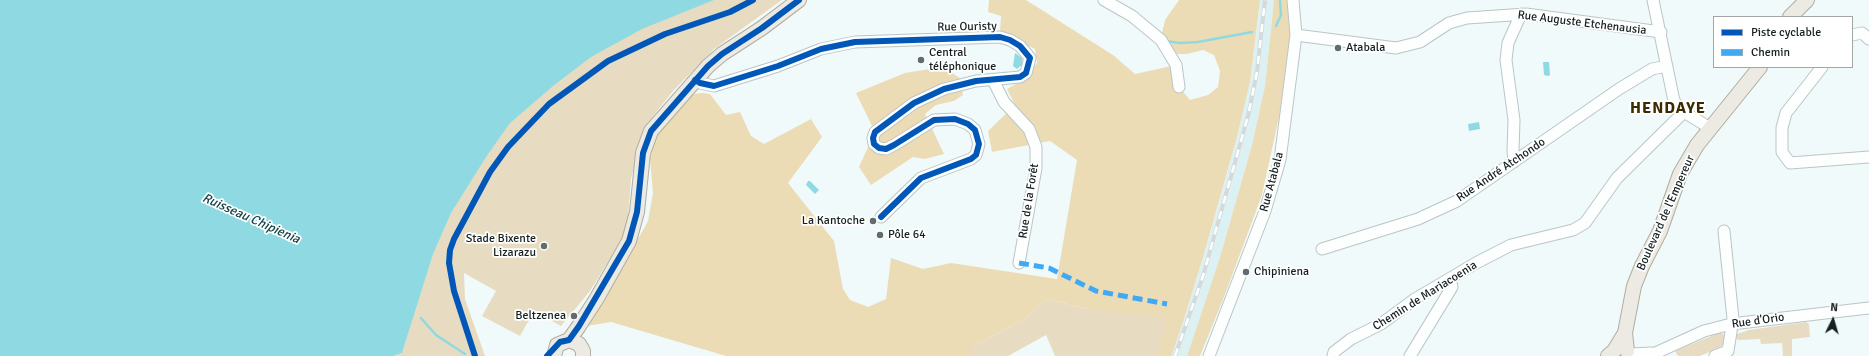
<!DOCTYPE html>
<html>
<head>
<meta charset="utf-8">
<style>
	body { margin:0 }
	#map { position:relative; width:1869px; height:356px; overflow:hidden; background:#f0fafb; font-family:Signika,sans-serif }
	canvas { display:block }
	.legend { position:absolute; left:1713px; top:16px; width:140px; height:52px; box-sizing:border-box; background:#fff; border:1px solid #a2a6a6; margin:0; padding:5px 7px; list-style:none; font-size:12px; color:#162021 }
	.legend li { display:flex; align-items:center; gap:8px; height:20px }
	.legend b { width:20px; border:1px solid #a2a6a6 }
	.north { position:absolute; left:1813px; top:300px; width:40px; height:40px; -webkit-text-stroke:3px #fff; paint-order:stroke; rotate:5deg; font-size:11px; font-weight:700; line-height:16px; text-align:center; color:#162021 }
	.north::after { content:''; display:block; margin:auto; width:14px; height:18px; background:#162021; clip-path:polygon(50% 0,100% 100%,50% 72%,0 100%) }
</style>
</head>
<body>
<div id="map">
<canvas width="1869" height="356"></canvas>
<ul class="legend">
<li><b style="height:5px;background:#0057b8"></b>Piste cyclable</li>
<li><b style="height:5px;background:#3fa9f5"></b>Chemin</li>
</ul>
<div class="north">N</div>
</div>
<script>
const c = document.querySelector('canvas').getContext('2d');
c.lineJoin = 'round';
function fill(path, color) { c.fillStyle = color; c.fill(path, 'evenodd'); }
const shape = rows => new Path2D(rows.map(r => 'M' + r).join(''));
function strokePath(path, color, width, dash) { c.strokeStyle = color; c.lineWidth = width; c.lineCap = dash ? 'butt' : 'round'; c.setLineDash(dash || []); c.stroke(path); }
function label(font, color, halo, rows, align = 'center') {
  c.font = font + ' Signika,sans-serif'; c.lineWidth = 3.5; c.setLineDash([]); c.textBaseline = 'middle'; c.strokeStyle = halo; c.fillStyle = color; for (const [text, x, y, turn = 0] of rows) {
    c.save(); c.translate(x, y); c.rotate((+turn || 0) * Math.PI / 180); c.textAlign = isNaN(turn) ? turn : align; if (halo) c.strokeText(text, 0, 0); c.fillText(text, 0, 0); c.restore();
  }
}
const built = shape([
	[1260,0,1274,0,1265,86,1252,145,1220,257,1187,356,1171,356,1184,319,1204,254,1237,137,1250,82]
]);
const green = shape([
	[509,0,782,0,714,49,673,91,645,126,631,179,627,231,590,291,561,326,534,311,520,336,482,316,496,291,464,273,465,299,485,356,393,356,402,353],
	[1047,299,1084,308,1184,319,1171,356,1055,356,1046,335,1008,356,971,356,971,348,1026,318],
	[1806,322,1809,324,1810,337,1792,339,1792,356,1783,356,1782,343,1761,344,1760,339,1738,340,1736,338,1737,334,1749,330],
	[1721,332,1724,335,1724,342,1721,347,1700,356,1678,356,1675,351]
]);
const forest = shape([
	[989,0,1026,0,1113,55,1135,74,1176,65,1179,87,1190,100,1208,95,1218,87,1220,71,1214,55,1203,50,1187,54,1177,54,1162,33,1165,20,1179,0,1260,0,1250,82,1237,137,1204,254,1184,319,1171,356,1157,356,1167,319,1084,308,1047,299,1026,318,971,348,971,356,726,356,611,322,587,326,603,302,648,221,653,193,650,159,655,135,686,95,702,93,710,94,726,115,740,112,751,136,764,144,811,119,822,137,788,183,834,241,843,289,850,300,868,307,886,299,891,258,923,269,951,263,1057,279,1077,160,1050,141,992,152,988,131,1015,105,1007,89,1025,79,1037,63,1035,49,1000,32,1001,16,988,12],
	[1274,0,1288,0,1291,18,1291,44,1279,117,1262,195,1224,297,1200,356,1187,356,1220,257,1252,145,1265,86],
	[942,67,960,78,963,95,954,101,936,105,925,114,944,154,925,159,913,157,871,185,859,167,875,132,856,93,905,73]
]);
const water = shape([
	[0,0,714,0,642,29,591,57,553,86,510,123,486,157,451,213,433,254,402,353,393,356,0,356],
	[1015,53,1022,58,1022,65,1017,69,1013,66],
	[1543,62,1549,62,1550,75,1548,76,1544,75],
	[1479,122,1480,129,1469,131,1468,124],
	[808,181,810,181,819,190,815,194,806,185]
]);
const stream = shape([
	[1276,26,1281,15,1280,0],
	[1166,41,1180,43,1198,42,1252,32],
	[421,318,436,335,465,354]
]);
const minor = shape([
	[1104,0,1132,16,1161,40,1176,65,1179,87],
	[1653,0,1674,101,1684,112,1710,128],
	[1296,35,1396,48,1420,42,1449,23,1467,18,1526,14,1661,32],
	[1852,35,1862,33,1869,39],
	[1822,67,1786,113,1782,128,1782,152,1790,163,1869,157],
	[695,80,700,83,714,86,778,66,821,49,855,42,1000,37,1010,40,1020,46,1030,58,1026,73,1020,77,976,81,944,89,914,103,875,132,873,138,874,144,879,148,886,149,894,145,934,120,955,119,968,124,975,130,979,144,976,155,971,159,921,178,881,217],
	[993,80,1004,102,1029,129,1036,147,1036,168,1019,263],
	[1514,162,1513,151,1514,120,1506,60,1508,43,1521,14],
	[1322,249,1418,219,1457,201,1619,89,1652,69,1667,66],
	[1631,354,1652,353],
	[1209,356,1265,211,1280,160,1296,35,1293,0],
	[1333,356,1334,352,1351,339,1381,324,1415,299,1476,263,1511,245,1573,230,1585,223,1617,178,1684,112],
	[1410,356,1452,287,1450,279],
	[1649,356,1704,331,1731,324,1869,308],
	[1715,356,1728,351,1733,319,1724,231]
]);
const major = shape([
	[1790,17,1807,0],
	[569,340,579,326,597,298,629,241,637,212,643,153,651,131,708,66,722,54,762,28,799,0],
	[1627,351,1625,333,1634,286,1642,266,1660,231,1680,174,1697,145,1760,67],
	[554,356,557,345,569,340,579,344,583,351,583,356],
	[1608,356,1614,351,1625,333]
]);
const rail = shape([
	[1175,356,1203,276,1248,116,1257,72,1265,0]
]);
const quiet = shape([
	[1019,263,1049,268,1096,291,1167,304]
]);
const cycleway = shape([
	[695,80,700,83,714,86,778,66,821,49,855,42,1000,37,1010,40,1020,46,1030,58,1026,73,1020,77,976,81,944,89,914,103,875,132,873,138,874,144,879,148,886,149,894,145,934,120,955,119,968,124,975,130,979,144,976,155,971,159,921,178,881,217],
	[475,356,454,291,449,263,450,250,454,239,490,172,508,147,549,104,608,61,665,34,730,12,753,0],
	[547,356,560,342,569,340,579,326,629,241,637,212,643,153,651,131,708,66,722,54,762,28,799,0]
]);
const markers = [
	[1338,48,4,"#626c6d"],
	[921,60,4,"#626c6d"],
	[873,221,4,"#626c6d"],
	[880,235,4,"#626c6d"],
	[544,246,4,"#626c6d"],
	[1246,272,4,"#626c6d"],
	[574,316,4,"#626c6d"]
];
const streetNames = [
	["Rue Auguste Etchenausia",1582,23,7],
	["Rue Ouristy",967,27,-1],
	["Rue André Atchondo",1501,170,-34],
	["Rue Atabala",1272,182,-75],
	["Rue de la Forêt",1029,201,-81],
	["Boulevard de l'Empereur",1666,213,-66],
	["Chemin de Mariacoenia",1425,296,-32],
	["Rue d'Orio",1758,321,-8]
];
const poiNames = [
	["Atabala",1346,48],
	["Central",929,53],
	["téléphonique",929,67],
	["La Kantoche",865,221,"right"],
	["Pôle 64",888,235],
	["Stade Bixente",536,239,"right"],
	["Lizarazu",536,253,"right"],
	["Chipiniena",1254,272],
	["Beltzenea",566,316,"right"]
];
const waterNames = [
	["Ruisseau Chipienia",251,219,24]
];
const districtNames = [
	["HENDAYE",1668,109]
];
fill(built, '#dcf1f3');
fill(green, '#e7dcc2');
fill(forest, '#ecdcb6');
fill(water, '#8fdae2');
strokePath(stream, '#8fdae2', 2.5);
strokePath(minor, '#bbc5c6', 13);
strokePath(major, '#afaea0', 16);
strokePath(minor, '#fdfefe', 11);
strokePath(major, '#eceae2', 14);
strokePath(rail, '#d6d9d9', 4);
strokePath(rail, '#fff', 2.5, [8]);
strokePath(quiet, '#3fa9f5', 5, [10, 5]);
strokePath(cycleway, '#0057b8', 6);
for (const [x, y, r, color] of markers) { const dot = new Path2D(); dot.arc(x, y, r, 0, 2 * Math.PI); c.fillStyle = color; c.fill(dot); strokePath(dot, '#fff', 1.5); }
label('12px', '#162021', '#fff', streetNames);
label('12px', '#162021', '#fff', poiNames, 'left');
label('italic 13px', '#15454a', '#fff', waterNames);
c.letterSpacing = '1px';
label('bold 16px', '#3c2a01', '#fff', districtNames);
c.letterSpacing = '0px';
</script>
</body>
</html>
